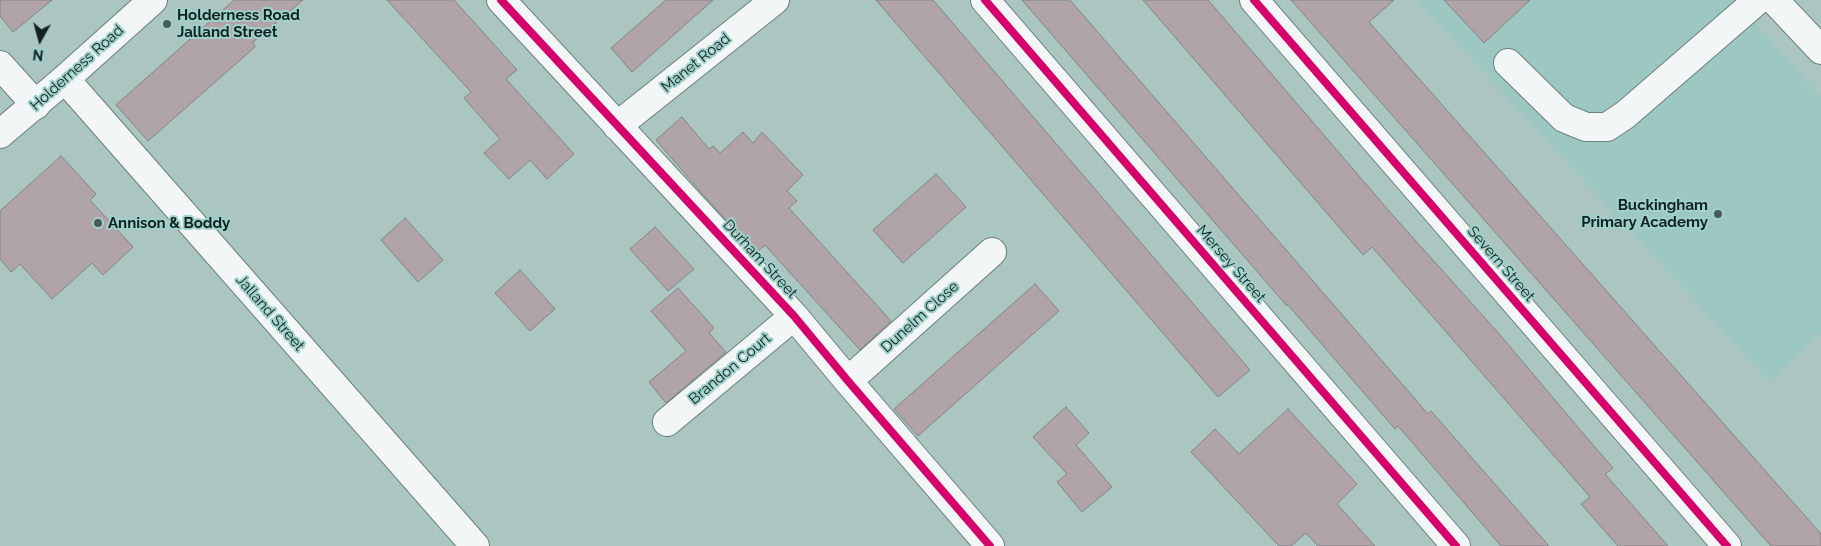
<!DOCTYPE html>
<html>
<head>
<meta charset="utf-8">
<style>
	body { margin:0 }
	#map { position:relative; width:1821px; height:546px; overflow:hidden; background:#abc5c1; font-family:Raleway,sans-serif }
	canvas { display:block }
	.north { position:absolute; left:15px; top:15px; width:50px; height:50px; -webkit-text-stroke:4px #a0d0c9; paint-order:stroke; rotate:187deg; font-size:14px; font-weight:700; line-height:20px; text-align:center; color:#102320 }
	.north::after { content:''; display:block; margin:auto; width:18px; height:22px; background:#102320; clip-path:polygon(50% 0,100% 100%,50% 72%,0 100%) }
</style>
</head>
<body>
<div id="map">
<canvas width="1821" height="546"></canvas>
<div class="north">N</div>
</div>
<script>
const c = document.querySelector('canvas').getContext('2d');
c.lineJoin = 'round';
function fill(path, color) { c.fillStyle = color; c.fill(path, 'evenodd'); }
const shape = rows => new Path2D(rows.map(r => 'M' + r).join(''));
function strokePath(path, color, width, dash) { c.strokeStyle = color; c.lineWidth = width; c.lineCap = dash ? 'butt' : 'round'; c.setLineDash(dash || []); c.stroke(path); }
function label(font, color, halo, rows, align = 'center') {
  c.font = font + ' Raleway,sans-serif'; c.lineWidth = 4; c.setLineDash([]); c.textBaseline = 'middle'; c.strokeStyle = halo; c.fillStyle = color; for (const [text, x, y, turn = 0] of rows) {
    c.save(); c.translate(x, y); c.rotate((+turn || 0) * Math.PI / 180); c.textAlign = isNaN(turn) ? turn : align; if (halo) c.strokeText(text, 0, 0); c.fillText(text, 0, 0); c.restore();
  }
}
const built = shape([
	[1417,0,1735,0,1821,97,1821,332,1769,381]
]);
const building = shape([
	[0,0,52,0,13,32,0,16,0,0],
	[234,0,303,0,253,42,255,47,148,141,116,105,234,0],
	[387,0,454,0,517,70,506,79,574,154,547,179,530,160,509,179,484,153,500,139,464,98,471,92,387,0],
	[666,0,713,0,632,72,611,48,666,0],
	[876,0,933,0,1250,370,1218,397,876,0],
	[1022,0,1070,0,1428,414,1431,411,1549,546,1501,546,1398,426,1395,429,1288,305,1287,306,1022,0],
	[1143,0,1208,0,1389,211,1501,336,1587,438,1613,468,1605,474,1668,546,1618,546,1581,504,1590,497,1372,247,1363,255,1143,0],
	[1291,0,1394,0,1369,22,1821,534,1821,546,1771,546,1291,0],
	[1444,0,1530,0,1484,43,1444,0],
	[682,117,709,149,713,146,720,153,743,132,753,143,762,132,803,175,787,191,797,201,789,208,891,321,860,350,765,245,756,253,699,190,656,140,682,117],
	[61,156,96,194,90,200,133,247,103,275,92,263,52,299,20,264,11,272,0,259,0,211,61,156],
	[936,174,966,207,903,263,873,230,936,174],
	[405,218,443,260,418,282,381,240,405,218],
	[655,227,694,269,668,291,630,249,655,227],
	[520,270,555,309,530,331,495,293,520,270],
	[1035,284,1059,311,918,436,894,409,1035,284],
	[678,288,714,328,709,333,726,352,666,403,649,382,686,351,651,311,678,288],
	[1066,407,1089,433,1076,445,1112,487,1082,512,1057,482,1067,474,1033,437,1066,407],
	[1288,409,1357,484,1337,504,1375,546,1318,546,1306,533,1291,546,1279,546,1191,452,1215,429,1239,454,1288,409]
]);
const minor = shape([
	[501,0,794,316,848,381,990,546],
	[985,0,1456,546],
	[1254,0,1727,546],
	[1774,0,1821,50],
	[1508,63,1564,118,1586,127,1607,127,1625,115,1758,0],
	[0,65,36,105],
	[65,79,475,546],
	[617,126,775,0],
	[848,381,992,252],
	[667,422,794,316]
]);
const highway = shape([
	[0,134,65,79,153,0]
]);
const cycleway = shape([
	[501,0,794,316,848,381,990,546],
	[985,0,1456,546],
	[1254,0,1727,546]
]);
const markers = [
	[167,24,5,"#465c58"],
	[1718,214,5,"#465c58"],
	[98,223,5,"#465c58"]
];
const poiNames = [
	["Holderness Road",177,15],
	["Jalland Street",177,32],
	["Buckingham",1708,205,"right"],
	["Primary Academy",1708,222,"right"],
	["Annison & Boddy",108,223]
];
const streetNames = [
	["Manet Road",696,63,-39],
	["Holderness Road",77,68,-42],
	["Durham Street",760,259,47],
	["Mersey Street",1231,264,49],
	["Severn Street",1501,264,49],
	["Jalland Street",270,313,49],
	["Dunelm Close",920,317,-42],
	["Brandon Court",730,369,-40]
];
fill(built, '#9dc8c2');
fill(building, '#b0a4a9');
strokePath(building, '#808584', 1);
strokePath(minor, '#6c807d', 30);
strokePath(highway, '#6c807d', 30);
strokePath(minor, '#f2f6f6', 28);
strokePath(highway, '#f2f6f6', 28);
strokePath(cycleway, '#d6006c', 8);
for (const [x, y, r, color] of markers) { const dot = new Path2D(); dot.arc(x, y, r, 0, 2 * Math.PI); c.fillStyle = color; c.fill(dot); strokePath(dot, '#a0d0c9', 2); }
label('bold 15px', '#102320', '#a0d0c9', poiNames, 'left');
label('15px', '#102320', '#a0d0c9', streetNames);
</script>
</body>
</html>
